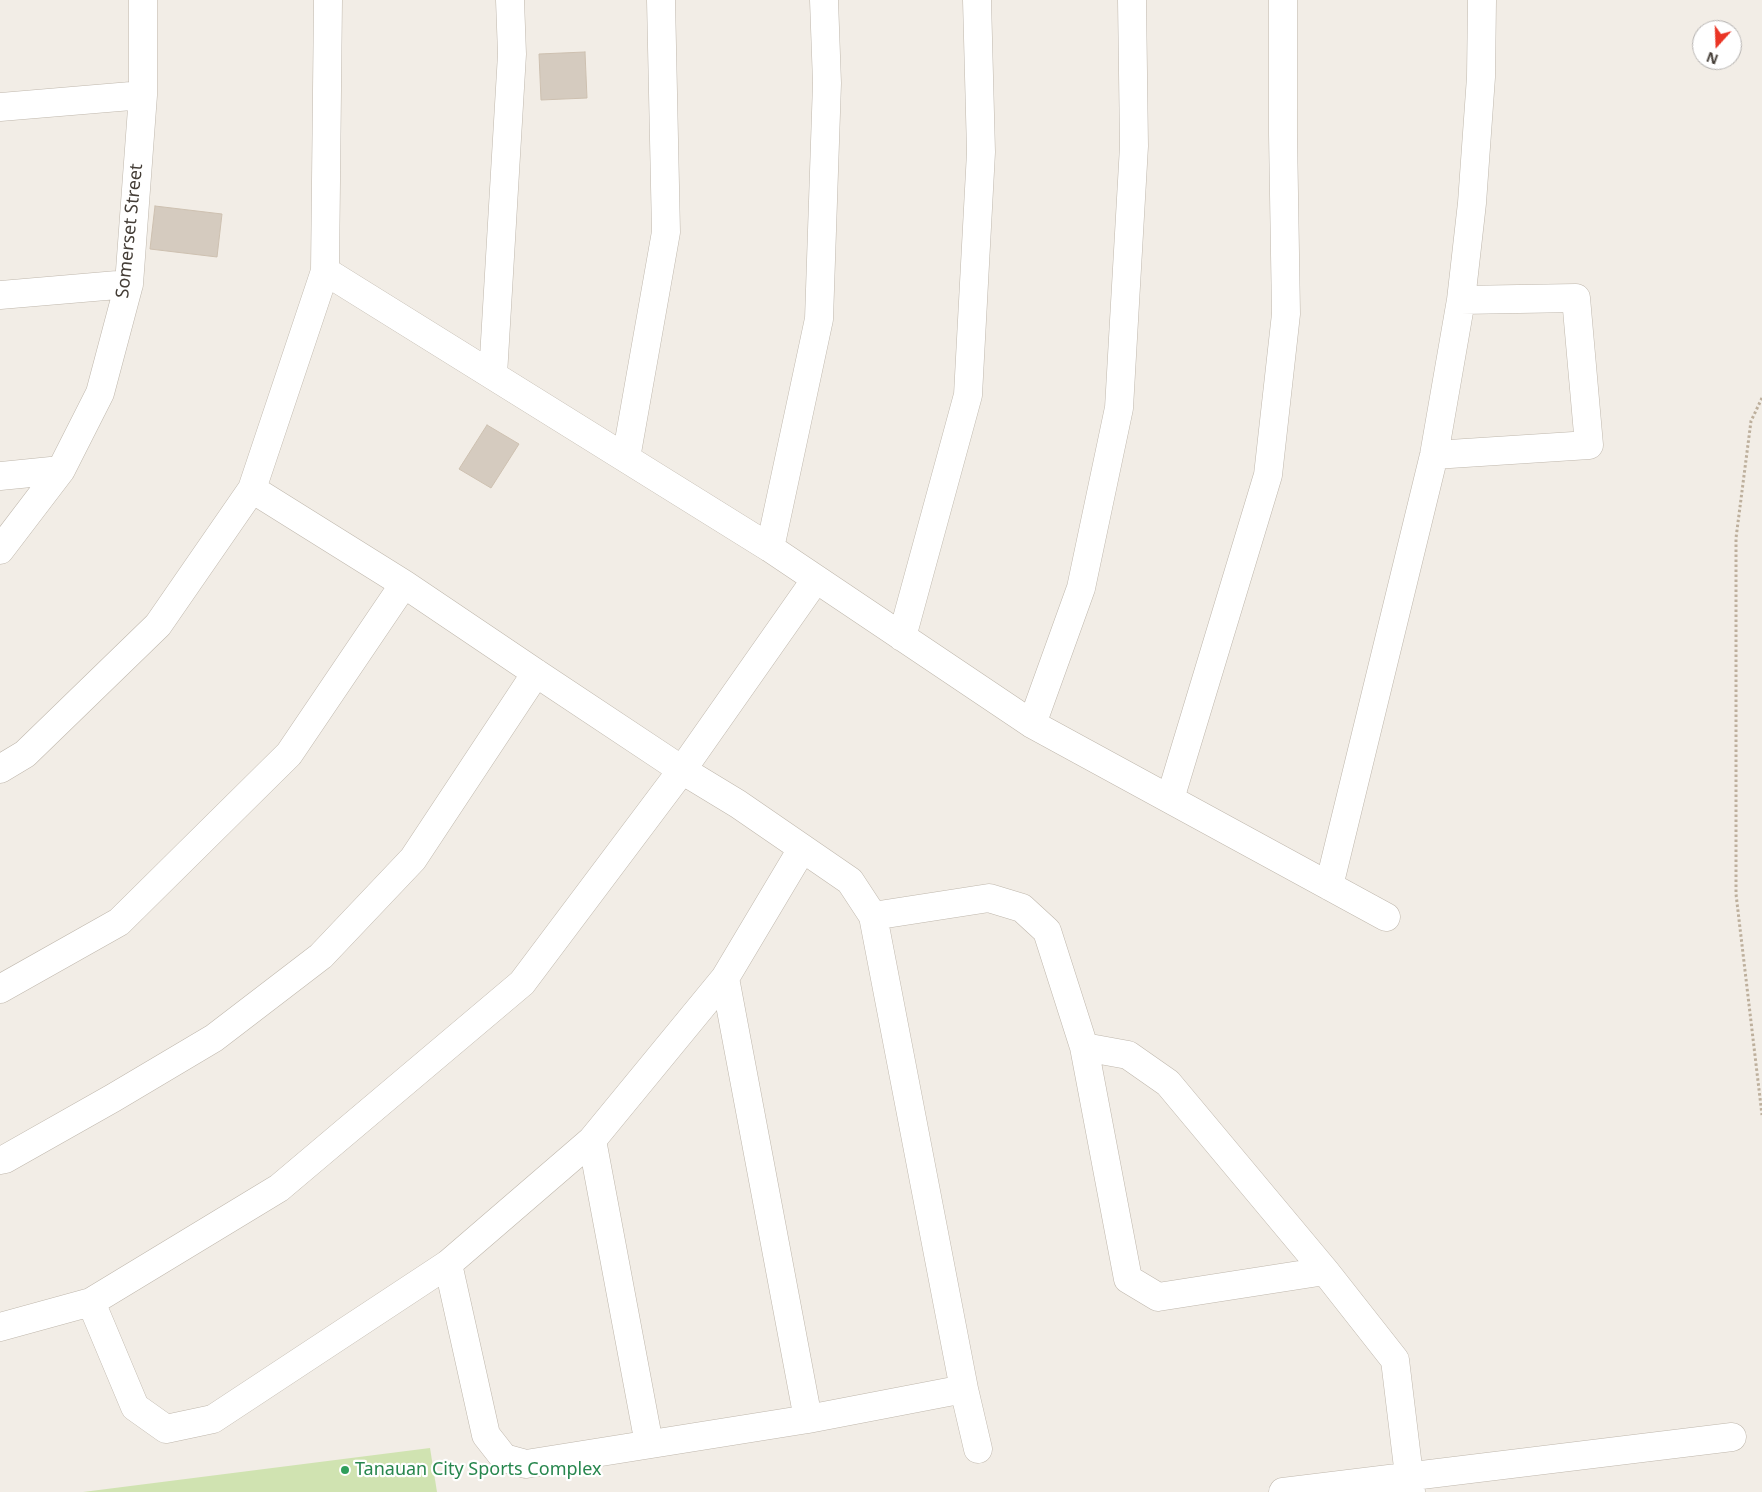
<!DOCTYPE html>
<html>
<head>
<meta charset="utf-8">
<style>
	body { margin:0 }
	#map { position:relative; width:1762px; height:1492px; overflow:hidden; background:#f2ede6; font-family:"Noto Sans",sans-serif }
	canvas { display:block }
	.north { position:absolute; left:1692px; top:20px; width:50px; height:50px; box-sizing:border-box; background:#fff; border:1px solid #b4b1af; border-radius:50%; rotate:200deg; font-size:14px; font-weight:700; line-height:20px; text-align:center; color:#443d36 }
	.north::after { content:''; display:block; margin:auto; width:18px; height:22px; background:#ea3525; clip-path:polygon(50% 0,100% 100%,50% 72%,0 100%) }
</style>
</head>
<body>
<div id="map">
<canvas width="1762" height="1492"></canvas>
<div class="north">N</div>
</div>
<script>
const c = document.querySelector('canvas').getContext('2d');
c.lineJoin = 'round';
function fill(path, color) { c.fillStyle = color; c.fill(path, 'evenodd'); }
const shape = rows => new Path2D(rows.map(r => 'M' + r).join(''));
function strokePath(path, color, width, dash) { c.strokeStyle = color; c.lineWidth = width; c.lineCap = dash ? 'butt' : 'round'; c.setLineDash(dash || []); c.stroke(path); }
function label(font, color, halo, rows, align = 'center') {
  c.font = font + ' "Noto Sans",sans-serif'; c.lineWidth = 4.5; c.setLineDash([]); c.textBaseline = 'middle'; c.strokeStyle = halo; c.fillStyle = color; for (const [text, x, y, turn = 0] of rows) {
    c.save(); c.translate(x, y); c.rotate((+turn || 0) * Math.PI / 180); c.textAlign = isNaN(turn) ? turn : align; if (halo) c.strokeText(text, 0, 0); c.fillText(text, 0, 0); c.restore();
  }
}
const green = shape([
	[430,1448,437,1492,83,1492]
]);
const building = shape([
	[585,52,587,98,541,100,539,54,585,52],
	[155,206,222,214,217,257,150,249,155,206],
	[487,425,519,444,491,488,459,469,487,425]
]);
const path = shape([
	[1762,398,1751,421,1736,538,1736,894,1762,1115]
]);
const minor = shape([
	[0,107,143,95],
	[325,271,770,548,1032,724,1386,917],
	[0,295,129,284],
	[493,375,512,54,510,0],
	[1434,455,1589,445,1576,298,1461,300],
	[626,458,666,232,661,0],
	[0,476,61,470],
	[252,489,404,584,536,673,682,770,738,804,850,881,873,916,964,1389,978,1449],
	[770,548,819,319,827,83,824,0],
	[0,550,61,470,100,393,129,284,143,95,143,0],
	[902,637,968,395,981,152,977,0],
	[1032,724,1081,588,1119,408,1134,146,1132,0],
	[0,769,25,754,158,625,252,489,325,271,328,0],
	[1170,799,1268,475,1286,314,1283,134,1283,0],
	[1329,886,1434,455,1461,300,1472,203,1481,77,1482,0],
	[873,916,989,898,1022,908,1047,931,1084,1047,1128,1279,1158,1297,1325,1271],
	[725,978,808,1419],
	[0,989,119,922,289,754,404,584],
	[1084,1047,1128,1055,1168,1083,1325,1271,1395,1360,1411,1492],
	[592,1140,649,1444],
	[0,1160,5,1159,113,1098,214,1038,321,956,413,859,536,673],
	[448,1264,486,1435,504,1458,526,1464,808,1419,964,1389],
	[91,1302,135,1407,166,1429,213,1419,448,1264,592,1140,725,978,802,849],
	[0,1327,91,1302,279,1188,522,983,682,770,816,579],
	[1283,1492,1732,1437]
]);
const markers = [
	[345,1470,5,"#2e9e5b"]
];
const streetNames = [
	["Somerset Street",130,231,-84]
];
const leisureNames = [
	["Tanauan City Sports Complex",355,1470]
];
fill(green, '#d0e3b1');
fill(building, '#d5cbbf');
strokePath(building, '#cdc0b0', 1);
strokePath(minor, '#bfb7ac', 29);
strokePath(path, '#bdaf9c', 3, [2.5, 2.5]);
strokePath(minor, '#fff', 28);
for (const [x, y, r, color] of markers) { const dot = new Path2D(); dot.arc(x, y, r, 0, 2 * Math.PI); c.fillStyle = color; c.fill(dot); strokePath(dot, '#fff', 2); }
label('18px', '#443d36', '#fff', streetNames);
label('18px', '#27864d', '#fff', leisureNames, 'left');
</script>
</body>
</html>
